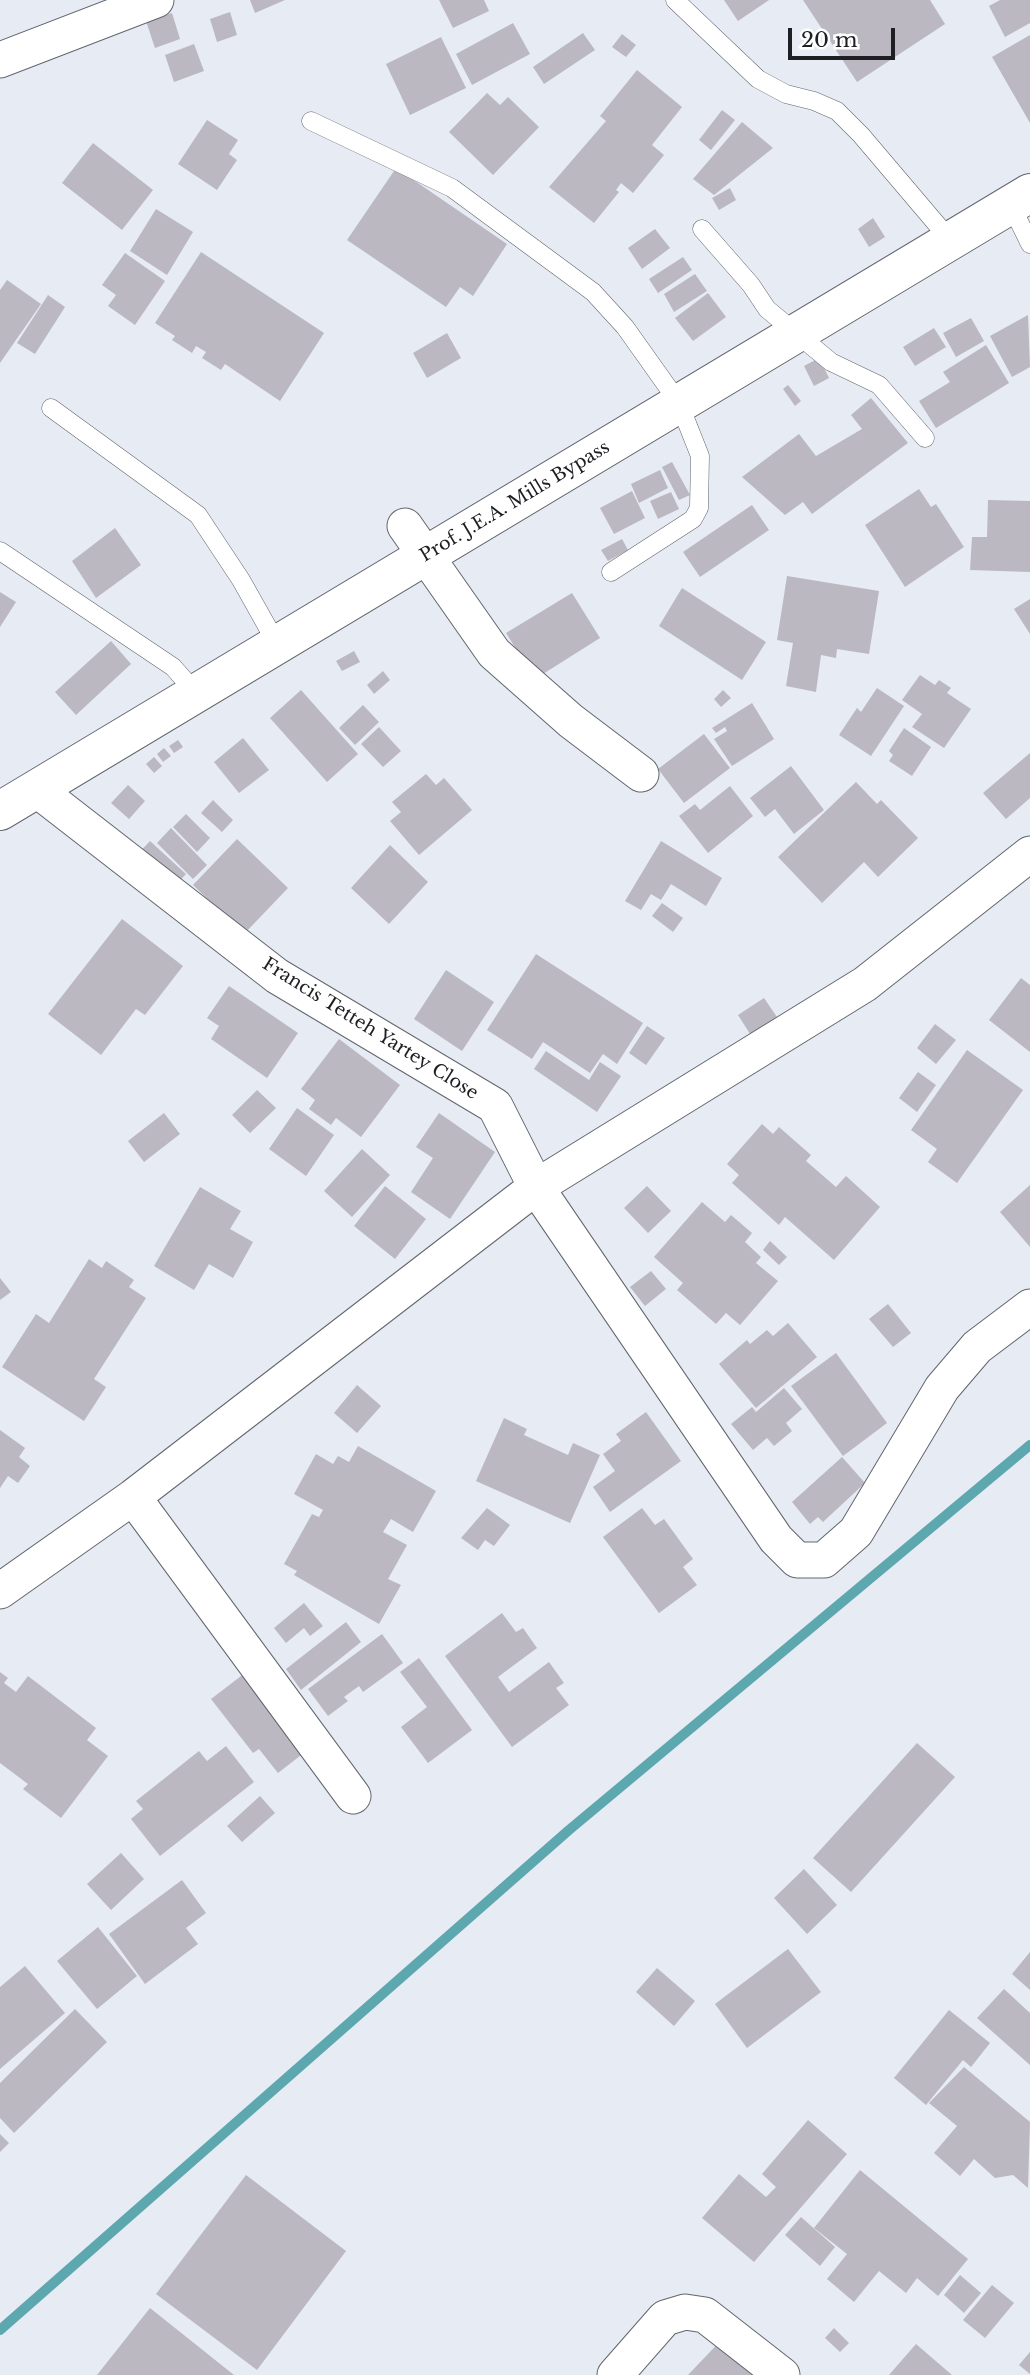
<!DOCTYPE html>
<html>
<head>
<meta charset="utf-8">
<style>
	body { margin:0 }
	#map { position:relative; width:1030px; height:2375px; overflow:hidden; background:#e6ebf4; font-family:"Libre Baskerville",serif }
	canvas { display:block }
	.scale { position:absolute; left:788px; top:28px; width:107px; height:32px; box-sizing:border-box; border:4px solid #1d1f22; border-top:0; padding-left:9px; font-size:21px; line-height:24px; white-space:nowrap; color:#1d1f22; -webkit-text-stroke:5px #fff; paint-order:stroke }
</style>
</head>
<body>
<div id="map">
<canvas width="1030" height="2375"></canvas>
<div class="scale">20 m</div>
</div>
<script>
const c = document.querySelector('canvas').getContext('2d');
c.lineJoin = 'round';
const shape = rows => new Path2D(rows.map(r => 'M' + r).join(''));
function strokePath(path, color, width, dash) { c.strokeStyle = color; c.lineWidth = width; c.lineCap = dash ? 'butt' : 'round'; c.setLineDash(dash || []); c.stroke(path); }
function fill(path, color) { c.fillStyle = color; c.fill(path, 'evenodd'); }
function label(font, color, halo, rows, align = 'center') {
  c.font = font + ' "Libre Baskerville",serif'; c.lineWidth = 5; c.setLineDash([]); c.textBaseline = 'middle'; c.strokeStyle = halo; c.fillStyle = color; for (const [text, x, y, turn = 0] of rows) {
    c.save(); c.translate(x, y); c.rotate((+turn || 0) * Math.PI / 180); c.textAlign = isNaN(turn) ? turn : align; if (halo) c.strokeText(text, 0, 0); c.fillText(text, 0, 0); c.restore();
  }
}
const stream = shape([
	[0,2330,569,1830,1030,1445]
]);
const building = shape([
	[250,0,285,0,255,13],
	[439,0,484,0,489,11,453,28],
	[724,0,769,0,738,21],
	[803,0,930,0,945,24,857,82],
	[1000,0,1030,0,1030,23,1005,37,989,6],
	[230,12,237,35,217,42,210,19],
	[172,13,180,39,155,48,146,21],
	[513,23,530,54,472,85,456,54],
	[583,33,595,50,544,84,533,67],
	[622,34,636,45,626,57,612,47],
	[1030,35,1030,123,992,57],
	[441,37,466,88,410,115,386,64],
	[194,44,204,71,174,82,165,55],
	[637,70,682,107,652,145,664,155,633,193,621,183,616,190,619,192,594,223,549,187,606,121,600,116],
	[487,93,500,105,508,97,539,127,493,175,449,132],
	[722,110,735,120,711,150,699,140],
	[207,120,238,140,229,154,237,160,217,190,178,164],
	[742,122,773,148,714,195,693,179],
	[93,143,153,190,122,230,62,183],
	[396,168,507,244,473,296,460,287,446,307,347,240],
	[730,188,736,200,719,210,712,198],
	[156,209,193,232,167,275,130,251],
	[873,218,885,237,869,247,858,229],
	[655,229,670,248,642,269,628,248],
	[201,252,324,333,280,401,225,364,221,370,202,358,206,352,196,346,192,353,172,340,175,336,155,323],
	[125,253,165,281,135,325,108,306,116,295,102,285],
	[683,257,692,270,658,293,649,279],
	[695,274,707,291,674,312,664,294],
	[7,280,41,304,0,363,0,290],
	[708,293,726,317,693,341,675,318],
	[48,295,65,307,35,354,17,343],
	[1028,315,1030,367,1012,377,990,336],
	[971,318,984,341,956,357,943,333],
	[934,328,946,347,915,366,903,347],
	[447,333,461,358,427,378,413,353],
	[986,345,1009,383,936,428,919,401,950,382,943,372],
	[819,358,829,378,814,386,804,366],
	[788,385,801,401,795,406,783,389],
	[871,398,908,443,812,514,803,502,785,515,742,477,799,434,816,456,862,429,851,415],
	[672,462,690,495,679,500,662,467],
	[660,470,668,488,639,503,631,484],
	[919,489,931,507,936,504,964,547,905,587,865,525],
	[632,491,645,518,614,534,600,508],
	[671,492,679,509,658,519,650,501],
	[988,500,1030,501,1030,572,970,570,972,537,987,537],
	[752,505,769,530,700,577,683,552],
	[115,528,141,565,96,598,72,561],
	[622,539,628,550,608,561,601,550],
	[787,576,879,591,869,654,837,649,836,658,821,655,816,692,786,686,793,643,777,640],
	[682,588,766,642,742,680,659,626],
	[0,592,16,602,0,627],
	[572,593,600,638,535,679,506,633],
	[1030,599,1030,634,1014,609],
	[111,641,131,664,76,715,55,692],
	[354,651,360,662,342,671,336,661],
	[383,671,390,680,374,694,367,685],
	[920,675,935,685,939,680,951,688,947,693,971,709,944,748,912,727,922,714,902,700],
	[877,688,904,706,871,756,839,735,857,708,861,712],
	[301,690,358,754,327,782,270,718],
	[723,690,731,698,721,707,714,699],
	[752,703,774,739,732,766,714,739,727,731,725,727,716,733,712,728],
	[363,705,379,722,355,745,339,728],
	[379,727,401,751,383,767,361,744],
	[904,728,931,747,912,776,889,761,893,755,889,751],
	[704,734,730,768,684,803,658,769],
	[243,738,269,770,239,793,214,762],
	[178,740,183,747,174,753,169,746],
	[164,748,171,756,163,762,157,754],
	[1030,753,1030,798,1006,819,983,793],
	[154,757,162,766,154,773,146,764],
	[791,766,824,810,794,834,775,809,765,817,750,798],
	[426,774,436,785,444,778,472,810,419,855,390,821,401,812,392,802],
	[856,782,877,804,881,800,918,838,878,877,864,862,822,903,778,857],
	[128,785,145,801,129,819,111,803],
	[730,786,753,816,708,853,679,816,695,804,700,810],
	[213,800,233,820,222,832,201,813],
	[186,814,210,838,197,852,173,827],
	[171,828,207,865,193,879,157,843],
	[237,839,288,888,244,934,193,885],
	[150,841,186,874,171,890,135,857],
	[661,841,722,878,706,906,671,884,661,900,651,894,641,910,625,901],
	[390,845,428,882,389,924,351,888],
	[662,903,683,918,673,932,652,916],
	[122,919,183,966,145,1015,136,1009,101,1055,48,1014],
	[536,954,643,1023,617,1064,603,1054,590,1073,543,1042,532,1059,487,1030],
	[446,970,494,1002,462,1051,414,1019],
	[1021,978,1030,985,1030,1052,989,1020],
	[229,986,298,1033,267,1078,211,1039,219,1026,207,1018],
	[764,998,779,1020,752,1037,738,1015],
	[935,1024,956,1040,936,1064,917,1048],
	[647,1026,665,1038,646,1065,629,1053],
	[339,1039,400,1085,361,1137,336,1118,331,1125,309,1109,315,1100,301,1089],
	[967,1050,1023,1090,957,1183,928,1162,937,1149,911,1130],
	[546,1051,589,1080,600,1062,621,1076,597,1112,534,1069],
	[918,1072,936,1085,917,1112,899,1098],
	[257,1090,276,1108,250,1133,232,1115],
	[297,1108,334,1135,306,1176,269,1149],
	[164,1113,180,1134,144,1162,128,1141],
	[439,1113,495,1152,450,1219,411,1192,433,1158,416,1147],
	[762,1124,773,1134,779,1127,811,1155,806,1161,836,1187,846,1176,880,1207,834,1260,785,1217,779,1225,732,1183,739,1175,727,1164],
	[362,1149,390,1175,352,1217,324,1191],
	[1030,1185,1030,1247,1000,1212],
	[385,1186,426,1219,395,1259,354,1226],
	[647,1186,671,1211,648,1233,624,1208],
	[200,1187,241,1211,230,1229,253,1242,233,1278,209,1264,194,1290,154,1266],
	[702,1202,725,1222,731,1215,752,1233,745,1242,761,1257,756,1263,778,1281,740,1325,726,1313,716,1324,677,1290,683,1283,654,1257],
	[770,1241,787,1257,779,1265,763,1250],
	[89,1259,102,1268,106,1261,134,1280,129,1287,146,1298,94,1379,106,1387,84,1421,2,1367,36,1314,49,1323],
	[651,1271,666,1289,645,1306,630,1287],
	[0,1278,11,1292,0,1300],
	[888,1304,911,1333,893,1347,869,1319],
	[788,1323,817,1357,756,1408,719,1364,747,1340,750,1344,767,1330,773,1336],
	[836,1353,887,1423,843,1456,791,1386],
	[357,1385,381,1406,357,1433,334,1413],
	[784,1388,802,1409,786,1423,792,1431,774,1446,767,1438,753,1450,731,1424,752,1407,756,1412],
	[646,1412,681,1461,610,1512,593,1487,615,1471,603,1454,621,1441,616,1434],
	[504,1418,527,1429,524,1435,568,1455,573,1443,600,1455,570,1523,476,1481],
	[0,1430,25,1448,19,1457,30,1466,18,1483,8,1476,0,1488],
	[358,1446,436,1491,413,1532,391,1519,383,1532,407,1545,388,1579,401,1585,379,1624,294,1575,297,1571,284,1564,312,1514,319,1517,323,1510,294,1494,316,1454,333,1464,338,1456,349,1462],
	[842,1457,865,1483,823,1522,818,1517,810,1524,792,1502],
	[487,1508,510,1525,494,1546,485,1540,478,1550,461,1538],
	[642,1508,655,1525,664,1519,693,1559,683,1567,697,1585,659,1613,603,1537],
	[304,1603,323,1626,310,1636,304,1628,286,1643,274,1628],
	[502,1613,516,1632,523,1628,537,1648,498,1677,509,1692,549,1662,564,1683,556,1688,569,1705,512,1747,445,1656],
	[346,1622,361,1642,301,1690,286,1669],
	[382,1634,403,1663,363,1692,359,1686,344,1697,348,1701,328,1716,308,1689],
	[419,1658,472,1730,428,1763,401,1727,427,1707,400,1672],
	[0,1672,8,1678,4,1683,16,1692,28,1676,96,1728,87,1740,108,1756,61,1818,23,1789,28,1784,0,1763],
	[245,1673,305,1752,278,1773,259,1749,253,1753,211,1699],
	[917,1743,955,1777,851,1892,813,1858],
	[226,1746,254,1782,160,1856,131,1819,143,1809,136,1801,199,1751,207,1761],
	[260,1796,275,1813,242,1842,227,1826],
	[121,1853,144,1879,111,1910,87,1884],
	[804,1869,837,1905,807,1934,774,1898],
	[182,1880,206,1913,186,1928,198,1944,145,1984,109,1934],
	[98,1927,137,1976,97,2009,57,1961],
	[788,1949,821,1992,747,2048,715,2004],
	[1030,1952,1030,1990,1012,1974],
	[25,1966,65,2013,0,2069,0,1987],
	[657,1968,695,2001,674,2026,636,1992],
	[1004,1989,1030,2013,1030,2065,977,2018],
	[75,2009,107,2042,14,2133,0,2118,0,2083],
	[949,2010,990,2043,971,2067,963,2060,926,2105,894,2078],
	[964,2067,1030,2122,1028,2188,1013,2175,995,2178,974,2159,960,2176,934,2153,957,2126,929,2103],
	[808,2120,847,2154,754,2262,702,2218,739,2174,766,2197,776,2187,762,2174],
	[0,2134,9,2143,0,2152],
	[860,2170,968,2259,938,2296,917,2278,906,2293,879,2271,854,2302,827,2279,847,2254,814,2228],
	[246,2175,346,2251,257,2370,156,2294],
	[801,2217,835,2247,820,2266,785,2235],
	[960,2275,981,2293,964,2313,944,2295],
	[992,2285,1014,2303,985,2338,963,2320],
	[150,2308,234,2375,97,2375],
	[834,2328,849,2343,840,2352,825,2338],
	[727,2334,769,2375,688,2375],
	[916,2344,952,2375,889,2375],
	[1030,2352,1030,2374,1019,2365]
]);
const service = shape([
	[675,0,758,79,786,94,814,101,837,111,861,135,951,241],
	[311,121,452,188,593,292,625,327,679,403,700,456,699,508,693,519,611,572],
	[1011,205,1030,244],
	[702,229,751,285,767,309,831,362,879,385,925,438],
	[51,408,198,515,241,580,277,644],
	[0,551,173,667,196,693]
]);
const minor = shape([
	[0,60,156,0],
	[405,526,494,653,571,721,641,774],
	[36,789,277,976,495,1106,536,1187,776,1539,797,1560,824,1560,856,1532,942,1388,977,1347,1030,1307],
	[133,1497,353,1796],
	[0,1591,133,1497,536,1187,865,984,1030,854],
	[615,2375,665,2318,685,2312,705,2315,782,2375]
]);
const tertiary = shape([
	[0,811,1030,193]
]);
const streetNames = [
	["Prof. J.E.A. Mills Bypass",515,502,-31],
	["Francis Tetteh Yartey Close",370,1029,32]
];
strokePath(stream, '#5da7ae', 10);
fill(building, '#bbb8c1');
strokePath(service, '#62666d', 19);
strokePath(minor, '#62666d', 37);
strokePath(tertiary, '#62666d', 40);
strokePath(service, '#fff', 18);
strokePath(minor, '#fff', 35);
strokePath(tertiary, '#fff', 38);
label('18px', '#1d1f22', '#fff', streetNames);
</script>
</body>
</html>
